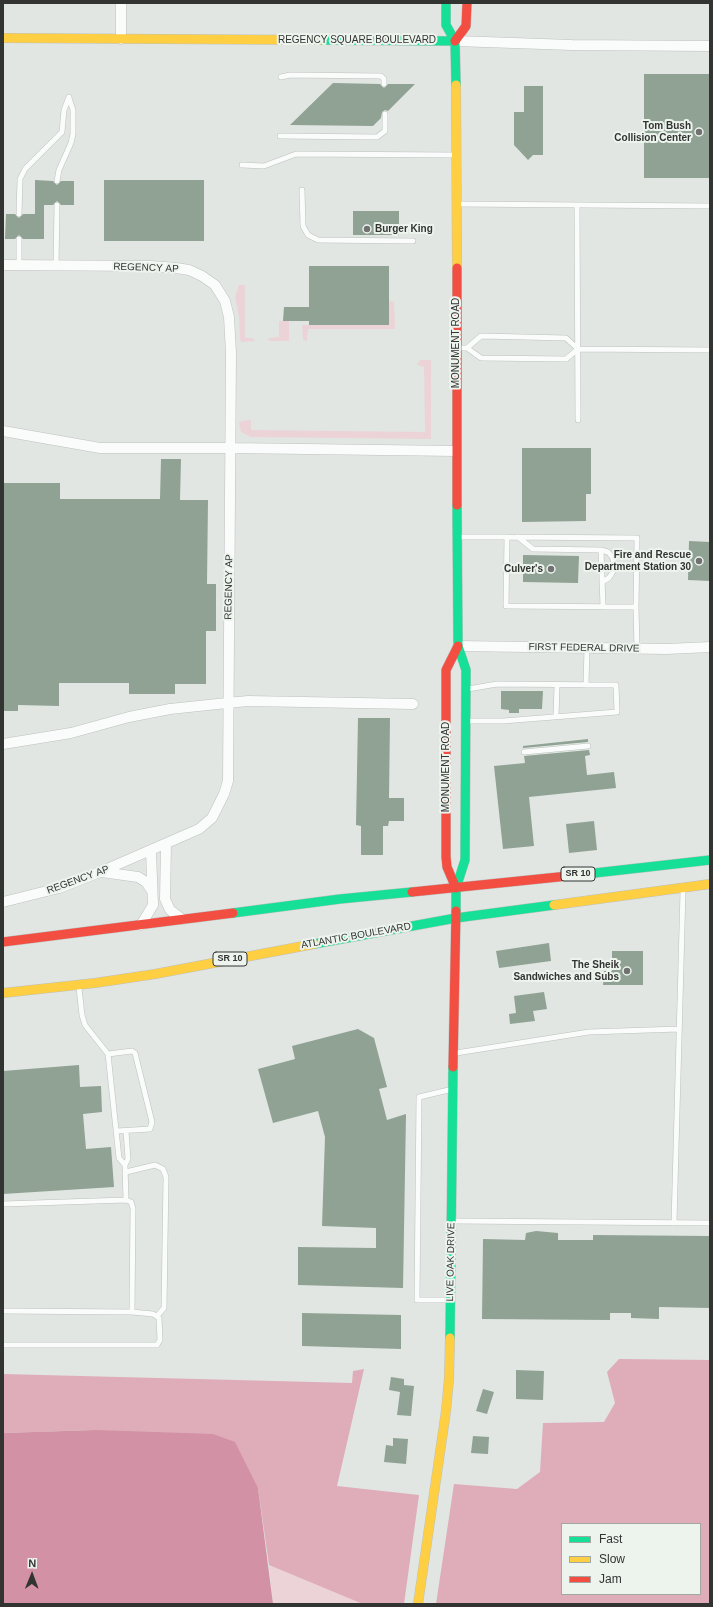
<!DOCTYPE html>
<html>
<head>
<meta charset="utf-8">
<style>
	body { margin:0 }
	#map { position:relative; width:713px; height:1607px; overflow:hidden; background:#e1e6e2; font-family:Helvetica,sans-serif }
	canvas { display:block }
	.frame { position:absolute; inset:0; border:4px solid #323432; pointer-events:none }
	.legend { position:absolute; left:561px; top:1523px; width:140px; height:72px; box-sizing:border-box; background:#edf4ee; border:1px solid #a2a7a3; margin:0; padding:5px 7px; list-style:none; font-size:12px; color:#323432 }
	.legend li { display:flex; align-items:center; gap:8px; height:20px }
	.legend b { width:20px; border:1px solid #a2a7a3 }
	.north { position:absolute; left:12px; top:1555px; width:40px; height:40px; -webkit-text-stroke:3px #edf4ee; paint-order:stroke; rotate:1deg; font-size:11px; font-weight:700; line-height:16px; text-align:center; color:#323432 }
	.north::after { content:''; display:block; margin:auto; width:14px; height:18px; background:#323432; clip-path:polygon(50% 0,100% 100%,50% 72%,0 100%) }
</style>
</head>
<body>
<div id="map">
<canvas width="713" height="1607"></canvas>
<div class="frame"></div>
<ul class="legend">
<li><b style="height:5px;background:#16e098"></b>Fast</li>
<li><b style="height:5px;background:#ffcf43"></b>Slow</li>
<li><b style="height:5px;background:#f24e42"></b>Jam</li>
</ul>
<div class="north">N</div>
</div>
<script>
const c = document.querySelector('canvas').getContext('2d');
c.lineJoin = 'round';
function fill(path, color) { c.fillStyle = color; c.fill(path, 'evenodd'); }
const shape = rows => new Path2D(rows.map(r => 'M' + r).join(''));
function strokePath(path, color, width, dash) { c.strokeStyle = color; c.lineWidth = width; c.lineCap = dash ? 'butt' : 'round'; c.setLineDash(dash || []); c.stroke(path); }
function label(font, color, halo, rows, align = 'center') {
  c.font = font + ' Helvetica,sans-serif'; c.lineWidth = 4; c.setLineDash([]); c.textBaseline = 'middle'; c.strokeStyle = halo; c.fillStyle = color; for (const [text, x, y, turn = 0] of rows) {
    c.save(); c.translate(x, y); c.rotate((+turn || 0) * Math.PI / 180); c.textAlign = isNaN(turn) ? turn : align; if (halo) c.strokeText(text, 0, 0); c.fillText(text, 0, 0); c.restore();
  }
}
const green = shape([
	[239,285,245,285,245,338,253,338,255,341,241,342,240,339,239,317,235,297],
	[389,301,394,302,395,329,308,329,307,341,303,340,302,325,389,325],
	[279,321,289,321,289,341,270,341,268,340,269,338,279,337],
	[420,360,431,360,431,439,251,437,241,432,239,423,242,421,251,420,251,430,425,432,424,367,417,365],
	[269,1565,363,1603,363,1604,273,1604]
]);
const forest = shape([
	[619,1359,710,1360,710,1604,436,1604,454,1484,517,1489,540,1472,543,1423,604,1422,615,1403,607,1372],
	[562,1524,700,1524,700,1594,562,1594],
	[364,1369,337,1486,419,1495,404,1604,363,1604,269,1565,258,1488,95,1430,3,1433,3,1374,352,1383,353,1371]
]);
const water = shape([
	[95,1430,213,1434,235,1442,258,1488,273,1604,3,1604,3,1433]
]);
const building = shape([
	[644,74,710,74,710,178,644,178],
	[333,83,380,84,384,88,388,84,415,84,388,111,385,110,382,112,381,118,373,126,290,125],
	[524,86,543,86,543,155,533,155,528,160,514,145,514,112,524,112],
	[35,180,53,181,57,185,61,181,74,181,74,205,61,205,57,201,53,205,44,205,44,239,23,239,19,235,15,239,5,239,6,214,15,214,19,218,23,214,35,214],
	[104,180,204,180,204,241,104,241],
	[353,211,399,211,399,235,353,235],
	[309,266,389,266,389,325,309,325,309,321,283,321,284,307,309,307],
	[522,448,591,448,591,494,586,494,586,521,522,522],
	[161,459,181,459,180,500,208,500,207,584,216,584,216,631,206,631,206,684,175,684,175,694,129,694,129,683,59,683,59,706,18,705,18,711,3,711,3,483,60,483,60,499,160,499],
	[689,541,710,542,710,581,688,580],
	[523,555,579,556,578,583,523,582],
	[501,691,543,691,542,709,519,709,519,713,509,713,509,710,501,709],
	[358,718,390,718,389,798,404,798,404,821,389,821,388,826,383,826,383,855,361,855,361,826,356,825],
	[588,739,588,742,523,748,523,746],
	[589,750,590,755,585,756,587,775,614,772,616,788,529,797,534,846,503,849,494,766,525,763,524,756],
	[594,821,597,850,569,853,566,824],
	[549,943,551,961,499,968,496,951],
	[612,951,643,951,643,985,603,985,604,971,612,971],
	[544,992,547,1009,533,1011,535,1021,510,1024,509,1014,516,1013,514,996],
	[358,1029,374,1038,387,1087,379,1089,387,1120,406,1114,403,1288,298,1285,298,1247,376,1248,376,1228,322,1226,325,1137,318,1111,273,1123,258,1069,295,1059,292,1046],
	[79,1065,80,1087,101,1086,102,1112,83,1114,86,1149,111,1147,114,1187,3,1194,3,1071],
	[536,1231,558,1233,558,1240,593,1240,593,1235,710,1236,710,1308,659,1307,659,1319,631,1318,631,1313,610,1313,610,1320,482,1319,483,1239,525,1240,526,1233],
	[302,1313,401,1315,401,1349,302,1346],
	[516,1370,544,1371,543,1400,516,1399],
	[391,1377,404,1379,404,1385,414,1386,411,1416,397,1415,400,1392,389,1390],
	[483,1389,494,1392,487,1414,476,1411],
	[473,1436,489,1437,488,1454,471,1453],
	[393,1438,408,1439,406,1464,384,1462,386,1445,393,1446]
]);
const lane = shape([
	[281,77,290,75,381,76,384,79,384,84],
	[280,136,377,137,385,131,385,114],
	[242,165,264,166,296,154,455,155],
	[57,181,59,170,71,143,73,134,73,110,69,98],
	[302,190,303,226,308,235,318,240,413,241],
	[457,204,710,206],
	[577,205,578,420],
	[19,214,20,179,25,169,62,132,64,110,69,97],
	[19,239,19,265],
	[56,266,57,205],
	[458,348,467,348,481,358,566,359,578,349,710,350],
	[467,348,481,336,566,338,578,349],
	[457,537,507,537,637,538,636,607,506,606,507,537],
	[518,537,533,549,601,550,603,607],
	[601,550,608,552,613,558,614,570,609,578,602,582],
	[636,607,637,649],
	[586,685,587,648],
	[556,717,557,685],
	[467,721,503,721,617,712,616,685,497,684,468,689],
	[524,752,588,746],
	[79,988,82,1015,85,1025,108,1054,119,1158,125,1165],
	[456,1053,589,1032,679,1029],
	[108,1054,132,1051,135,1053,152,1122,150,1129,117,1131],
	[126,1172,155,1165,163,1169,166,1177,164,1308,157,1316],
	[126,1200,125,1165,128,1159,126,1131],
	[3,1204,126,1200,131,1202,133,1208,132,1312,153,1314,159,1318,160,1340,157,1345,3,1345],
	[453,1221,710,1223],
	[674,1223,683,891],
	[450,1300,417,1300,419,1097,453,1089],
	[3,1311,132,1312]
]);
const street = shape([
	[121,39,121,3],
	[455,41,572,45,710,46],
	[3,265,151,266,176,268,189,270,202,276,215,285,225,301,229,317,231,353,228,781,224,794,212,818,199,829,100,872,59,888,3,902],
	[3,431,100,448,230,448,456,451],
	[458,646,667,649,710,647],
	[3,744,71,733,129,717,170,709,227,703,248,701,413,704],
	[166,844,165,899,170,910,182,919],
	[102,872,138,877,146,882,152,891],
	[141,925,153,905,151,851]
]);
const fast = shape([
	[446,3,446,25,455,41,456,85],
	[321,40,455,41],
	[568,876,710,860],
	[456,911,456,888,465,860,466,670,458,646,457,505],
	[233,913,340,899,412,892],
	[314,944,456,918,554,905],
	[450,1338,453,1067]
]);
const slow = shape([
	[3,38,321,40],
	[456,85,457,268],
	[554,905,710,884],
	[3,993,95,983,155,974,314,944],
	[418,1604,446,1411,449,1379,450,1338]
]);
const jam = shape([
	[455,41,466,26,467,3],
	[457,505,457,268],
	[456,888,447,867,446,857,446,670,458,646],
	[412,892,568,876],
	[3,942,233,913],
	[453,1067,456,911]
]);
const markers = [
	[699,132,4,"#6f7270"],
	[367,229,4,"#6f7270"],
	[699,561,4,"#6f7270"],
	[551,569,4,"#6f7270"],
	[627,971,4,"#6f7270"]
];
const shields = [
	[578,874,34],
	[230,959,34]
];
const shieldNames = [
	["SR 10",578,874],
	["SR 10",230,959]
];
const streetNames = [
	["REGENCY SQUARE BOULEVARD",357,40],
	["REGENCY AP",146,268,2],
	["MONUMENT ROAD",456,343,-90],
	["REGENCY AP",229,587,-89],
	["FIRST FEDERAL DRIVE",584,648,1],
	["MONUMENT ROAD",446,767,-90],
	["REGENCY AP",78,880,-20],
	["ATLANTIC BOULEVARD",356,936,-10],
	["LIVE OAK DRIVE",451,1262,-89]
];
const poiNames = [
	["Tom Bush",691,126],
	["Collision Center",691,138],
	["Burger King",375,229,"left"],
	["Fire and Rescue",691,555],
	["Department Station 30",691,567],
	["Culver's",543,569],
	["The Sheik",619,965],
	["Sandwiches and Subs",619,977]
];
fill(green, '#ecd3d8');
fill(forest, '#dfacba');
fill(water, '#d291a4');
fill(building, '#8fa294');
strokePath(lane, '#bdc1be', 6);
strokePath(street, '#bdc1be', 11);
strokePath(fast, '#bdc1be', 10);
strokePath(slow, '#bdc1be', 10);
strokePath(jam, '#bdc1be', 10);
strokePath(lane, '#fafbfb', 5);
strokePath(street, '#fafbfb', 10);
strokePath(fast, '#16e098', 9);
strokePath(slow, '#ffcf43', 9);
strokePath(jam, '#f24e42', 9);
for (const [x, y, r, color] of markers) { const dot = new Path2D(); dot.arc(x, y, r, 0, 2 * Math.PI); c.fillStyle = color; c.fill(dot); strokePath(dot, '#edf4ee', 1.5); }
for (const [x, y, w] of shields) { const box = new Path2D(); box.roundRect(x - w / 2, y - 7, w, 14, 3); c.fillStyle = '#edf4ee'; c.fill(box); strokePath(box, '#323432', 1); }
label('bold 9px', '#323432', null, shieldNames);
label('10px', '#323432', '#edf4ee', streetNames);
label('bold 10px', '#323432', '#edf4ee', poiNames, 'right');
</script>
</body>
</html>
